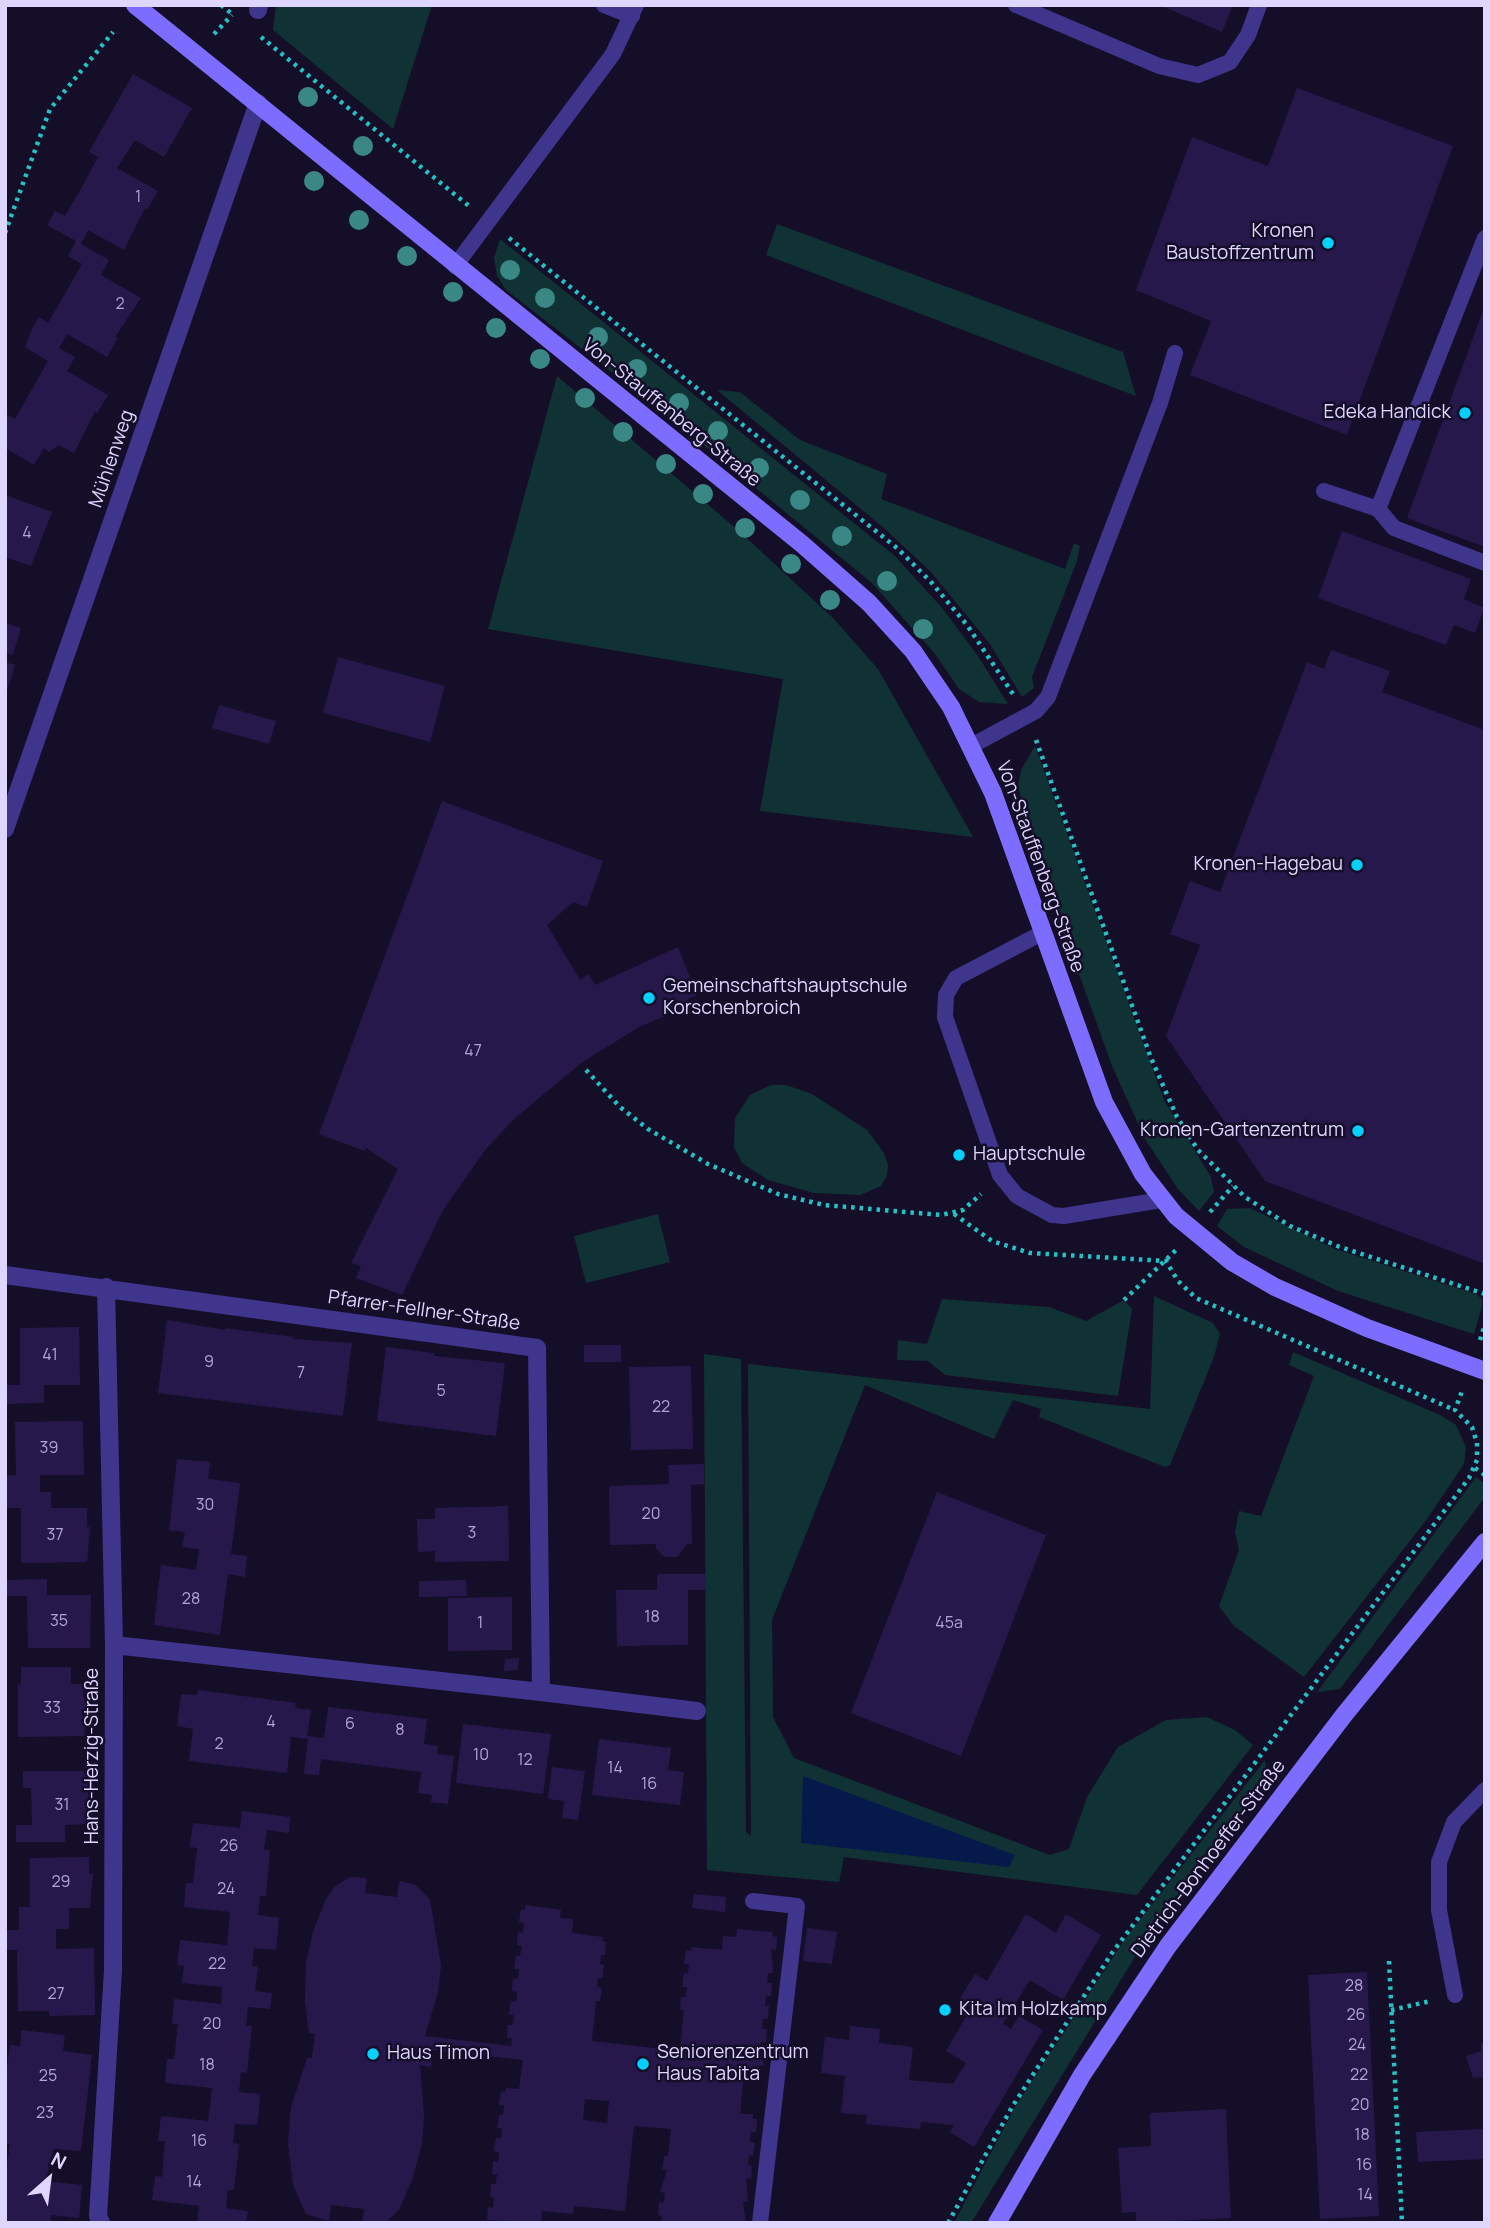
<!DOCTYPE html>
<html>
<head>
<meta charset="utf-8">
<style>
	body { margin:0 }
	#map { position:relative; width:1490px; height:2228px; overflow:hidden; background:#150e29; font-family:Manrope,sans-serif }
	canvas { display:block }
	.frame { position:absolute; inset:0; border:7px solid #ded6ff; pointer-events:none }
	.north { position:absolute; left:14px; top:2144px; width:70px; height:70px; -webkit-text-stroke:5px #150e29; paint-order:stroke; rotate:28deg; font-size:19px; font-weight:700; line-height:28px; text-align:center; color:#ded6ff }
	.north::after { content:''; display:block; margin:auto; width:24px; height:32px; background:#ded6ff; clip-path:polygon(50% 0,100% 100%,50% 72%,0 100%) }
</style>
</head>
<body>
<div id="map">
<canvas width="1490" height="2228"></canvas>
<div class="frame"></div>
<div class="north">N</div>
</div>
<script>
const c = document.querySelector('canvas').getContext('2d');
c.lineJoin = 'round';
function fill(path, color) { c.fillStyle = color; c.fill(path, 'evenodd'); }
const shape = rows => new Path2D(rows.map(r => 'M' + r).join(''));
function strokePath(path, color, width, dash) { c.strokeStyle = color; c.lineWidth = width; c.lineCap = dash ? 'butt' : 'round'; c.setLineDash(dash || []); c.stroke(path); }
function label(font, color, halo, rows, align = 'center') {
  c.font = font + ' Manrope,sans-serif'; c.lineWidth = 5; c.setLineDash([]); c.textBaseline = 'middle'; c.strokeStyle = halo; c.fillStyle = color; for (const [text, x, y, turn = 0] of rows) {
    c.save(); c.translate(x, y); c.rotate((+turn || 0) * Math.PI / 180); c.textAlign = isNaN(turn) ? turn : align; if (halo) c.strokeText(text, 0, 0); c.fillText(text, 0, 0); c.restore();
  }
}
const green = shape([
	[276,5,432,5,393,129,273,30],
	[777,224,1123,352,1136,396,766,255],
	[500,239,895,556,943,609,978,656,1008,704,979,702,959,689,935,654,872,583,668,416,506,290,497,276,494,258],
	[557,376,739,531,834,619,878,669,973,837,760,811,783,679,488,629],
	[717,390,740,392,800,440,887,474,881,499,1065,569,1074,543,1080,546,1077,561,1032,677,1034,688,1022,697,990,644,931,572,885,529],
	[1035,746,1164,1100,1211,1177,1214,1192,1199,1211,1178,1189,1145,1139,1112,1066,1064,932,1018,787,1021,770],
	[771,1085,786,1085,812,1094,867,1130,884,1153,888,1165,887,1176,881,1186,860,1195,814,1193,768,1180,742,1163,734,1147,735,1118,750,1095],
	[1250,1208,1335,1249,1476,1294,1482,1299,1482,1306,1474,1334,1338,1291,1244,1247,1217,1226,1227,1209],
	[658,1214,670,1262,586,1283,574,1236],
	[1154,1296,1213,1323,1220,1334,1214,1357,1170,1465,1165,1467,1039,1417,1041,1409,1013,1400,994,1439,865,1385,772,1620,773,1717,794,1758,1050,1855,1069,1849,1087,1797,1118,1747,1166,1720,1207,1717,1235,1730,1253,1745,1137,1895,844,1857,839,1882,707,1870,704,1354,741,1359,746,1832,751,1836,748,1364,1150,1409],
	[942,1299,1049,1307,1086,1321,1124,1300,1132,1309,1118,1396,945,1375,928,1361,897,1360,898,1340,927,1344],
	[1293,1352,1440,1415,1456,1425,1466,1447,1464,1464,1427,1519,1304,1677,1234,1626,1219,1606,1239,1550,1235,1532,1239,1511,1261,1516,1314,1376,1289,1365],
	[1476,1477,1485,1484,1485,1497,1340,1689,1317,1692],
	[1265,1760,1268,1782,1138,1952,971,2223,954,2223,1015,2107,1125,1939]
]);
const water = shape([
	[803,1776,1015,1855,1009,1867,801,1843]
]);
const building = shape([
	[1160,5,1233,5,1222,32],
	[133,74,192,108,164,157,135,140,117,168,158,191,147,210,145,208,124,250,88,230,81,244,109,260,101,275,141,298,115,337,118,338,107,357,67,334,59,348,75,357,67,371,108,395,97,413,95,411,74,453,59,445,49,452,44,448,34,465,5,448,5,414,15,419,48,361,25,347,31,331,39,317,48,323,82,264,68,256,76,241,47,225,55,211,65,216,82,187,98,157,89,152],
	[1297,88,1453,146,1347,435,1190,375,1211,321,1136,290,1192,137,1268,166],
	[1484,308,1485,308,1485,547,1407,518],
	[5,495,52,512,31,566,5,557],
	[1342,531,1471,579,1464,599,1484,608,1475,633,1454,625,1446,645,1318,598],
	[5,623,21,628,13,655,5,653],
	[1331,650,1390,671,1382,692,1485,730,1485,1264,1265,1181,1166,1036,1200,945,1170,934,1190,881,1220,892,1307,662,1324,669],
	[338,657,445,686,430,742,323,713],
	[5,662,15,665,6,694,5,694],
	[219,705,276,721,269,744,212,728],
	[442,801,603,861,587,907,573,902,547,925,580,980,589,974,595,985,678,947,697,995,688,999,691,1005,639,1027,581,1063,515,1118,486,1149,443,1210,402,1295,356,1278,361,1266,351,1263,398,1169,366,1148,365,1151,319,1134],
	[167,1320,225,1330,225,1328,294,1337,293,1339,352,1343,343,1416,158,1393],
	[79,1327,80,1385,44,1385,44,1403,5,1404,5,1385,20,1385,20,1328],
	[584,1345,621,1345,621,1362,584,1362],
	[386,1347,434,1353,434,1356,505,1363,496,1436,377,1421],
	[691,1366,693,1449,631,1450,629,1367],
	[83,1421,84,1475,40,1475,40,1492,51,1492,51,1508,87,1508,87,1527,90,1527,87,1562,21,1563,21,1508,5,1508,5,1476,16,1475,15,1422],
	[177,1459,210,1462,208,1479,240,1483,231,1554,247,1556,245,1577,228,1574,220,1635,154,1625,161,1565,196,1570,199,1549,182,1547,185,1532,169,1530],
	[704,1464,704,1484,691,1485,692,1544,687,1544,677,1557,664,1557,656,1548,656,1544,610,1545,609,1486,669,1484,668,1465],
	[937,1492,1046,1535,961,1756,851,1713],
	[508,1506,509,1561,435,1562,435,1551,418,1552,417,1519,435,1519,435,1508],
	[657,1574,705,1574,705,1590,688,1590,688,1645,617,1646,616,1590,657,1590],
	[47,1579,47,1595,91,1595,90,1648,28,1648,27,1596,5,1596,5,1580],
	[466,1580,467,1596,419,1597,419,1581],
	[512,1597,512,1650,448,1651,448,1598],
	[519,1658,518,1670,504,1671,505,1659],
	[21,1667,71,1667,71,1684,83,1684,83,1698,87,1698,84,1736,18,1737,18,1684,21,1685],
	[198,1690,296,1703,295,1708,311,1710,307,1736,324,1738,328,1707,427,1719,424,1744,438,1746,437,1754,454,1756,448,1804,431,1802,432,1795,418,1793,421,1772,321,1759,319,1775,304,1774,308,1739,291,1737,287,1773,189,1761,193,1729,177,1726,181,1694,197,1695],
	[463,1724,551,1734,543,1794,456,1783],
	[599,1739,671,1748,668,1770,684,1772,680,1805,592,1795],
	[552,1767,585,1771,578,1820,562,1818,564,1801,548,1799],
	[23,1771,91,1771,93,1824,65,1825,65,1842,16,1842,16,1825,32,1825,31,1788,23,1788],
	[242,1811,290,1817,289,1833,267,1830,264,1850,270,1850,266,1896,260,1896,258,1915,279,1918,276,1950,254,1948,252,1966,258,1967,255,1991,272,1993,270,2009,248,2007,246,2026,252,2026,247,2073,241,2072,239,2092,260,2094,259,2110,257,2125,235,2124,233,2143,239,2144,234,2190,228,2190,226,2208,248,2211,246,2223,207,2223,197,2222,199,2206,152,2200,155,2176,162,2177,165,2141,158,2141,161,2116,208,2121,212,2088,165,2083,167,2059,174,2059,176,2041,178,2024,172,2024,174,1999,221,2004,222,1987,182,1983,184,1966,177,1965,180,1940,227,1945,230,1912,184,1907,186,1883,193,1883,197,1848,190,1847,193,1823,240,1828],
	[89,1857,89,1874,93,1874,90,1908,69,1908,69,1929,56,1929,56,1949,94,1948,95,2015,49,2016,49,2011,18,2011,17,1950,6,1950,5,1930,19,1930,19,1907,30,1907,30,1858],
	[350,1877,367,1878,365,1893,397,1897,399,1881,416,1885,430,1900,441,1965,438,1992,425,2036,511,2046,512,2038,507,2038,508,2025,513,2025,514,2015,509,2015,511,2001,516,2002,517,1992,512,1991,513,1978,518,1979,519,1969,514,1969,516,1955,520,1956,522,1946,517,1945,518,1932,523,1933,524,1923,519,1922,521,1909,525,1910,526,1905,561,1910,560,1918,573,1919,572,1933,603,1937,602,1941,606,1942,605,1955,601,1955,600,1964,604,1965,603,1978,598,1978,597,1987,602,1988,600,2001,596,2001,592,2041,680,2051,684,2010,680,2010,681,1997,686,1997,687,1987,682,1987,684,1973,688,1974,689,1964,684,1964,686,1950,691,1951,691,1947,722,1950,723,1936,736,1937,737,1929,773,1932,772,1936,777,1937,776,1950,771,1949,773,1973,768,1973,767,1983,772,1983,771,1996,766,1996,765,2006,769,2006,768,2019,763,2019,762,2029,767,2029,766,2042,761,2042,760,2052,764,2052,763,2066,759,2065,758,2073,744,2072,740,2114,753,2114,753,2119,757,2119,756,2132,751,2132,750,2142,755,2143,753,2156,749,2155,748,2165,752,2166,751,2179,746,2178,748,2202,743,2202,746,2223,661,2223,662,2216,658,2215,659,2202,664,2203,665,2193,660,2192,667,2170,662,2169,664,2156,668,2156,671,2129,634,2126,625,2211,574,2206,573,2214,542,2211,541,2223,487,2220,488,2207,493,2208,494,2198,490,2197,491,2184,496,2184,497,2174,492,2174,493,2161,498,2162,499,2152,494,2151,496,2138,501,2138,502,2128,497,2128,499,2115,503,2115,504,2105,499,2105,501,2091,505,2092,506,2088,519,2089,523,2060,433,2050,431,2067,420,2065,424,2115,422,2144,412,2180,399,2210,385,2223,362,2223,364,2209,331,2205,329,2221,306,2214,293,2185,288,2143,291,2107,307,2058,312,2058,315,2034,309,2033,305,2001,306,1963,313,1932,325,1901,334,1887],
	[585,2099,609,2101,607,2123,583,2120],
	[694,1894,726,1897,725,1912,692,1908],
	[1026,1914,1056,1933,1066,1914,1101,1935,1063,2000,1030,1980,1003,2024,1011,2029,1019,2016,1043,2030,974,2147,950,2132,954,2125,921,2122,920,2129,866,2124,867,2115,841,2113,845,2076,821,2073,825,2037,849,2040,850,2026,880,2029,879,2043,913,2047,909,2080,953,2084,966,2063,946,2051,971,2008,959,2000,975,1974,987,1981],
	[807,1928,837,1932,832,1964,803,1961],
	[1367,1972,1379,2216,1320,2219,1308,1975],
	[21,2030,65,2035,63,2051,92,2055,81,2151,53,2149,46,2181,82,2185,79,2218,51,2215,50,2223,5,2223,5,2177,10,2144,5,2144,5,2083,10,2045,20,2046],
	[1481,2043,1485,2043,1485,2077,1473,2078,1466,2056,1481,2051],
	[1226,2109,1231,2218,1136,2223,1136,2212,1122,2213,1118,2148,1151,2146,1150,2113],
	[1482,2129,1485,2129,1485,2159,1418,2162,1416,2132]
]);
const path = shape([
	[221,5,232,14],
	[214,34,232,15],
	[261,37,469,206],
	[5,233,50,109,113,32],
	[509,238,897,548,931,582,967,625,1013,694],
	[1036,740,1151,1058,1177,1117,1198,1150,1245,1197,1290,1226,1340,1247,1485,1294],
	[586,1070,620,1107,648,1129,708,1164,778,1194,824,1205,941,1215,963,1210,981,1194],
	[1210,1212,1233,1186],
	[954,1214,992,1241,1030,1253,1166,1261,1178,1281,1196,1298,1455,1410],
	[1124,1300,1176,1250],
	[1480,1340,1485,1324],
	[1475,1468,1485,1475],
	[1389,1961,1402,2223],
	[1391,2010,1431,2001],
	[948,2223,1012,2107,1112,1953,1469,1478,1477,1460,1477,1443,1472,1427,1455,1410,1462,1391]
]);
const lane = shape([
	[604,5,632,16],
	[1016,5,1159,66,1198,75,1230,62,1248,35,1259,5],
	[455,266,613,54,636,5],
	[1324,491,1378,509,1394,528,1485,563],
	[1378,509,1485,238],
	[971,746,1036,711,1048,697,1160,403,1175,353],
	[1042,933,956,978,946,995,945,1017,1000,1175,1017,1196,1052,1215,1064,1216,1161,1200],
	[753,1901,797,1906,760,2223],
	[1455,1995,1439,1910,1439,1862,1454,1822,1485,1790]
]);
const street = shape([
	[258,10,259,5],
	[5,829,258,103],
	[5,1275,537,1348,541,1692,114,1645],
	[541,1692,697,1711],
	[101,2223,98,2216,113,1970,114,1645,106,1287]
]);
const secondary = shape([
	[135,5,802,544,869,603,913,651,951,707,993,793,1104,1102,1143,1174,1176,1216,1232,1262,1275,1287,1367,1328,1485,1371],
	[997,2223,1082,2075,1168,1946,1344,1715,1485,1542]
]);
const trees = [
	[308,97],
	[363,146],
	[314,181],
	[359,220],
	[407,256],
	[510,270],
	[453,292],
	[545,298],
	[496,328],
	[598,337],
	[540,359],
	[637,369],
	[585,398],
	[679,403],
	[718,431],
	[623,432],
	[666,464],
	[759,468],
	[703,494],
	[800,500],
	[745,528],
	[842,536],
	[791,564],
	[887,581],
	[830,600],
	[923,629]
];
const markers = [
	[1328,243,7,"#02d1ff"],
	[1465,413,7,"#02d1ff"],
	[1357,865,7,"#02d1ff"],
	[649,998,7,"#02d1ff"],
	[1358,1131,7,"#02d1ff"],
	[959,1155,7,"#02d1ff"],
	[945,2010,7,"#02d1ff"],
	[373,2054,7,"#02d1ff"],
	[643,2064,7,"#02d1ff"]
];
const numberNames = [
	["1",138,198],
	["2",120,305],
	["4",27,534],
	["47",473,1052],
	["41",50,1356],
	["9",209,1363],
	["7",301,1374],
	["5",441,1392],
	["22",661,1408],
	["39",49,1449],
	["30",205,1506],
	["20",651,1515],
	["3",472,1534],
	["37",55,1536],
	["28",191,1600],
	["18",652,1618],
	["35",59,1622],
	["1",480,1624],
	["45a",949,1624],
	["33",52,1709],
	["4",271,1723],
	["6",350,1725],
	["8",400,1731],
	["2",219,1745],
	["10",481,1756],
	["12",525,1761],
	["14",615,1769],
	["16",649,1785],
	["31",62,1806],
	["26",229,1847],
	["29",61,1883],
	["24",226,1890],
	["22",217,1965],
	["28",1354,1987],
	["27",56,1995],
	["26",1356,2016],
	["20",212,2025],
	["24",1357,2046],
	["18",207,2066],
	["22",1359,2076],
	["25",48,2077],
	["20",1360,2106],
	["23",45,2114],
	["18",1362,2136],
	["16",199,2142],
	["16",1364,2166],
	["14",194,2183],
	["14",1365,2196]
];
const poiNames = [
	["Kronen",1314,232,"right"],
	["Baustoffzentrum",1314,254,"right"],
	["Edeka Handick",1451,413,"right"],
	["Kronen-Hagebau",1343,865,"right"],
	["Gemeinschaftshauptschule",663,987],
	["Korschenbroich",663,1009],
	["Kronen-Gartenzentrum",1344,1131,"right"],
	["Hauptschule",973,1155],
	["Kita Im Holzkamp",959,2010],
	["Seniorenzentrum",657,2053],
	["Haus Tabita",657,2075],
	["Haus Timon",387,2054]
];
const streetNames = [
	["Von-Stauffenberg-Straße",671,413,39],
	["Mühlenweg",112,459,-71],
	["Von-Stauffenberg-Straße",1040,867,70],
	["Pfarrer-Fellner-Straße",424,1311,8],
	["Hans-Herzig-Straße",93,1756,-90],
	["Dietrich-Bonhoeffer-Straße",1209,1859,-53]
];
fill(green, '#103234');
fill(water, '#06194b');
fill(building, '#27184c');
strokePath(path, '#24c1c5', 4.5, [3.5, 5]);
strokePath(lane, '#3f358d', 16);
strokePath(street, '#3f358d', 18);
strokePath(secondary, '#7d6dff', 18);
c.fillStyle = '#398886';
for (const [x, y] of trees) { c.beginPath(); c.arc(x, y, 10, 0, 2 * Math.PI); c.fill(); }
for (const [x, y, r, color] of markers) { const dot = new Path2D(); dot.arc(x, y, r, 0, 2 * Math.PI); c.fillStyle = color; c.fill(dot); strokePath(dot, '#150e29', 2.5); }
label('16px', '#b0a6d2', null, numberNames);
label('19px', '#ded6ff', '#150e29', poiNames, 'left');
label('19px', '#ded6ff', '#150e29', streetNames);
</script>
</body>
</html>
